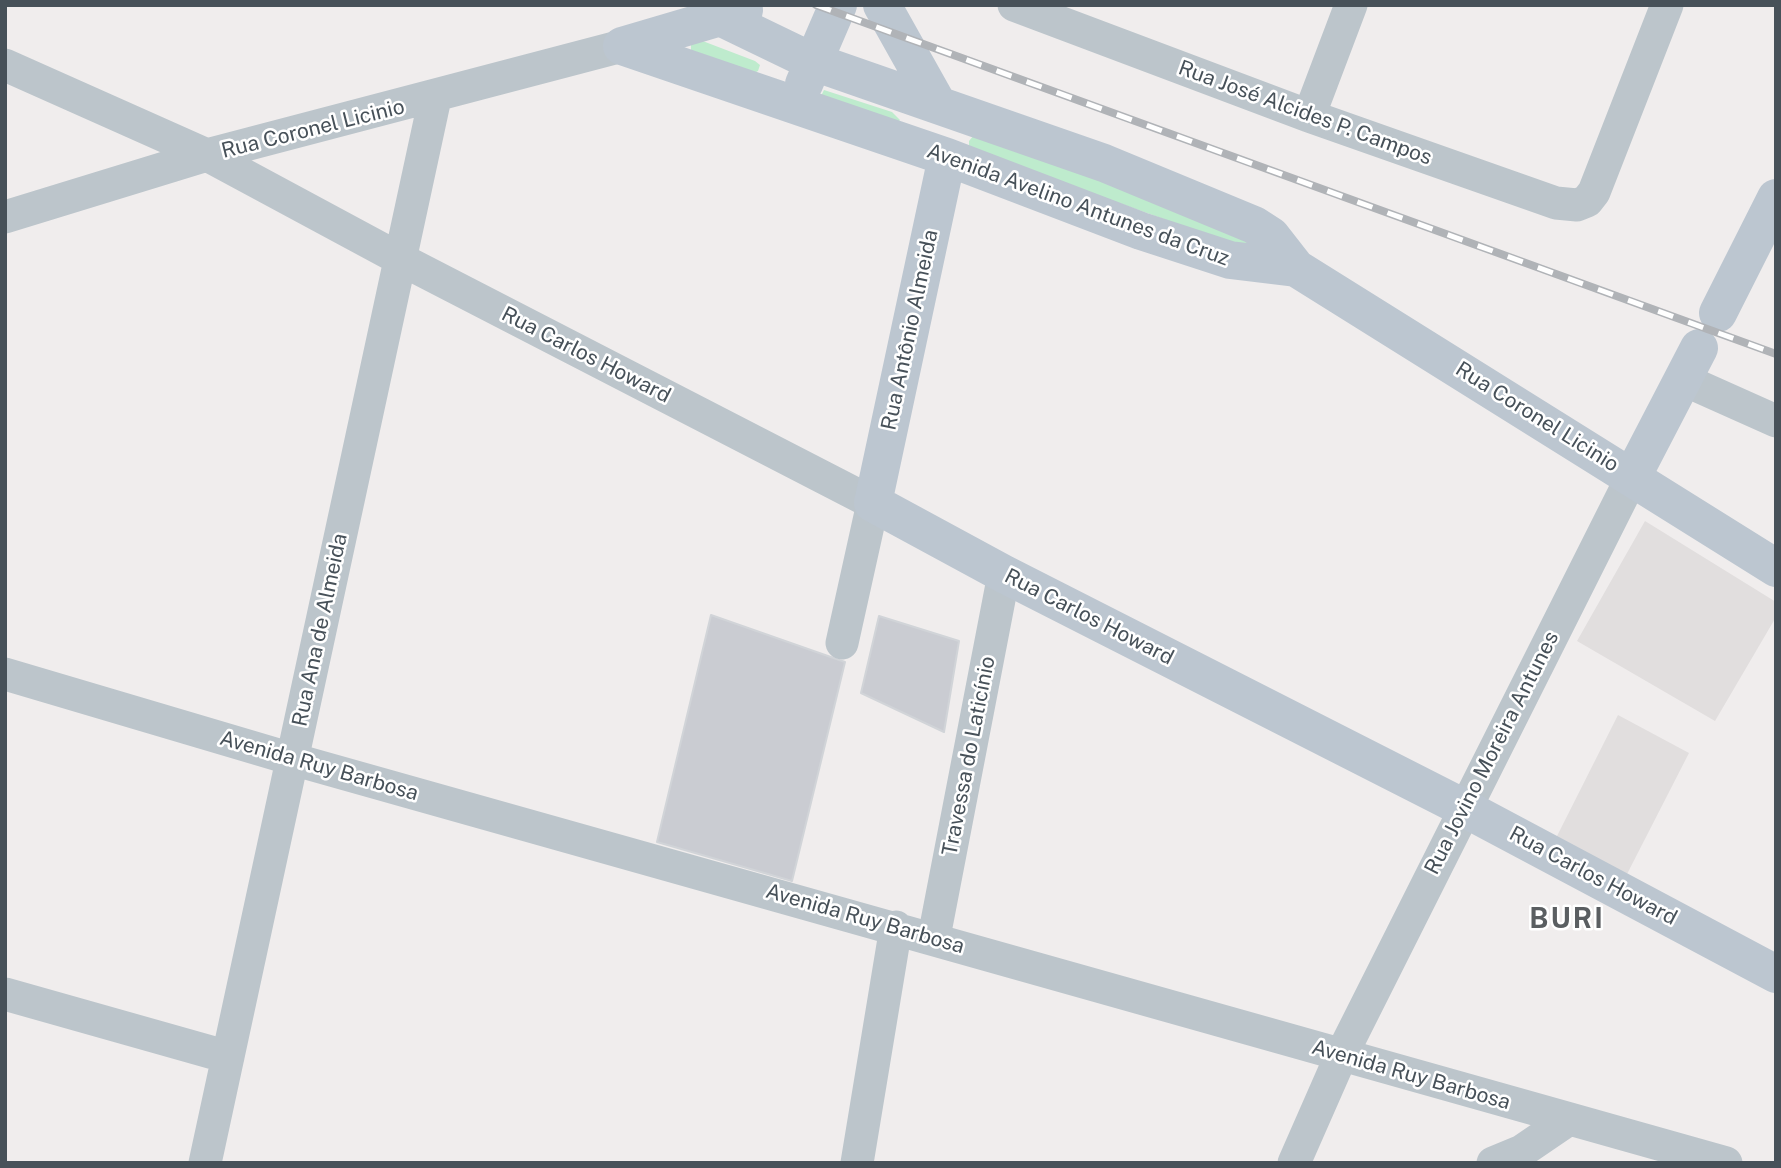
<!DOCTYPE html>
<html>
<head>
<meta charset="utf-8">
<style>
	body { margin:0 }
	#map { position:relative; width:1781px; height:1168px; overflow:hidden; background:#f0eded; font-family:"Public Sans",sans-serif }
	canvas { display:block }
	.frame { position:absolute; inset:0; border:7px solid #475159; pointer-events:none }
</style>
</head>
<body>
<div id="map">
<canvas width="1781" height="1168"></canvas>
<div class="frame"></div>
</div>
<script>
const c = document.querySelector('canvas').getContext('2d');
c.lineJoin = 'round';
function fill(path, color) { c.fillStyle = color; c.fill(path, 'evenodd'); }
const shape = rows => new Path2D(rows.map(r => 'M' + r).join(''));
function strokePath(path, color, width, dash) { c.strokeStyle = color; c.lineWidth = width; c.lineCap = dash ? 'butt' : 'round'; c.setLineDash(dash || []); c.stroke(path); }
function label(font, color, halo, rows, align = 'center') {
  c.font = font + ' "Public Sans",sans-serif'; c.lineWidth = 5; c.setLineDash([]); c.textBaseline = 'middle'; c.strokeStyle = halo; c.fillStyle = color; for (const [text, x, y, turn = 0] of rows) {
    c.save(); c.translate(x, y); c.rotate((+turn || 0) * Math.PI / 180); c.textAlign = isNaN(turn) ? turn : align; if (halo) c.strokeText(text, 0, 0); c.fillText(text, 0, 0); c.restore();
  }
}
const education = shape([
	[1645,521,1776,602,1776,617,1715,721,1577,641],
	[1618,715,1689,753,1625,878,1554,842]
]);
const green = shape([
	[700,40,755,61,760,65,758,71,752,74,691,53,691,42],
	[824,90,892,112,900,120,897,123,821,96],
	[974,135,983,135,1250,240,1247,249,969,149,969,141]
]);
const building = shape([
	[711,615,845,662,792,881,657,842,711,615],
	[879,616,959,641,944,732,861,693,879,616]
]);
const street = shape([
	[1014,5,1309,116,1556,203,1577,205,1587,201,1594,192,1667,5],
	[5,65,207,155,402,260,873,503,842,643],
	[1309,116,1351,5],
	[5,217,207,155,622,46],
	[1682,379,1776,421],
	[5,674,292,759,1726,1163],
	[934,937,1004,574],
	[5,994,228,1057],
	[205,1163,435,98],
	[857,1163,896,927],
	[1294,1163,1341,1056,1632,477],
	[1493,1163,1522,1151,1569,1119]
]);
const secondary = shape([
	[882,5,937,103],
	[722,18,811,61,1104,163,1254,225,1271,236,1296,268,1776,568],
	[622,46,947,157,1141,231,1230,260,1296,268],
	[622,46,744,10],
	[804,84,838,5],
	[947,157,873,503,1004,574,1464,808,1776,974],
	[1718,313,1776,198],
	[1632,477,1699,348]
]);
const rail = shape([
	[816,5,1776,354]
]);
const streetNames = [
	["Rua José Alcides P. Campos",1305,113,20],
	["Rua Coronel Licinio",313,129,-14],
	["Avenida Avelino Antunes da Cruz",1078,205,20],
	["Rua Antônio Almeida",910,330,-78],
	["Rua Carlos Howard",586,355,27],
	["Rua Coronel Licinio",1537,417,32],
	["Rua Carlos Howard",1089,617,27],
	["Rua Ana de Almeida",320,630,-78],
	["Rua Jovino Moreira Antunes",1492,753,-63],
	["Travessa do Laticínio",969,756,-79],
	["Avenida Ruy Barbosa",319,766,16],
	["Rua Carlos Howard",1593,876,28],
	["Avenida Ruy Barbosa",865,919,16],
	["Avenida Ruy Barbosa",1411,1075,16]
];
const districtNames = [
	["BURI",1567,919]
];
fill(education, '#e1dede');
fill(green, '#beebcd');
fill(building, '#caccd2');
strokePath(building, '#d1d4d8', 2);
strokePath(street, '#bcc5cb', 33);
strokePath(secondary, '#bcc6d0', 38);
strokePath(rail, '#b0b3b7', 8);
strokePath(rail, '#fff', 5, [16]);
label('21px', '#475159', '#fff', streetNames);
c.letterSpacing = '2px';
label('bold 28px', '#5a5e61', '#fff', districtNames);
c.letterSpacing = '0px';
</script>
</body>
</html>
